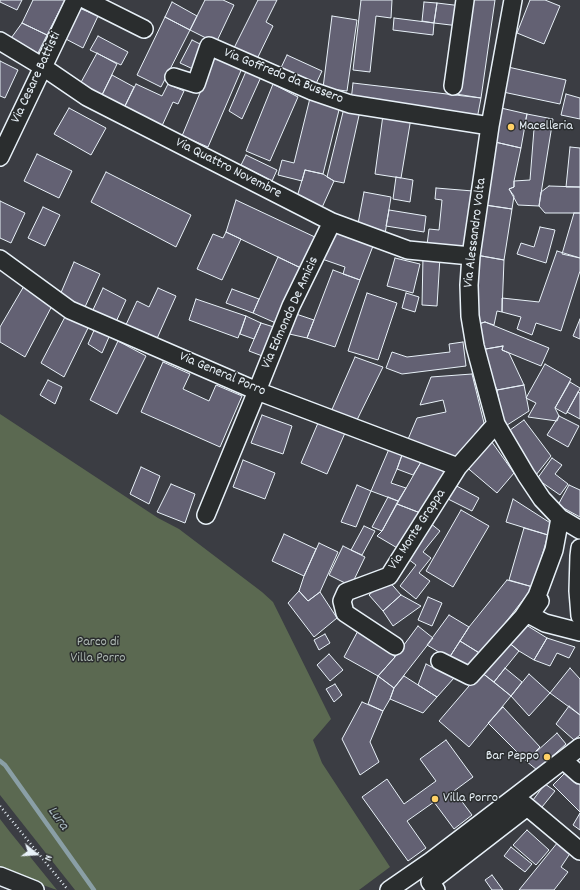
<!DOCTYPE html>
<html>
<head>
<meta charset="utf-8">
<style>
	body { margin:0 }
	#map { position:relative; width:580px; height:890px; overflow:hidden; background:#3b3d43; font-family:Dekko,sans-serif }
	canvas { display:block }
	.north { position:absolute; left:16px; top:834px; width:40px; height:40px; -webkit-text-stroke:3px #2a2d2e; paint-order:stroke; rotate:108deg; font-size:11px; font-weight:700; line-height:16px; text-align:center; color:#e8f1f8 }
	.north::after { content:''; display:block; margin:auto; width:14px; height:18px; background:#e8f1f8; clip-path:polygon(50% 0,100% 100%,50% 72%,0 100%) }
</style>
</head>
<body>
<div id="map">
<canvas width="580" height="890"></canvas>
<div class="north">N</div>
</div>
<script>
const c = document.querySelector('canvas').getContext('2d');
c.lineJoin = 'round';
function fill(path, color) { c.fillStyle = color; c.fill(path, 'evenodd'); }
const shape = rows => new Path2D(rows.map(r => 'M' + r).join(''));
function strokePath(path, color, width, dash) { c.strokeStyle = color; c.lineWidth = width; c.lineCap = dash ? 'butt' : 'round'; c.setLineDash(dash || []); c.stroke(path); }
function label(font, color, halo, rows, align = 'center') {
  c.font = font + ' Dekko,sans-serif'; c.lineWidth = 3; c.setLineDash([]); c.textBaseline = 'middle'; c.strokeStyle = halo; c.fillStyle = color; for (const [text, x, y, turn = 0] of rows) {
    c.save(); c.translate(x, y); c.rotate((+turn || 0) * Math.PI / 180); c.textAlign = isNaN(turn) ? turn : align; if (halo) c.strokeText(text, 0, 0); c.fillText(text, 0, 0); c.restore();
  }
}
const green = shape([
	[0,414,158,518,179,529,262,592,273,602,331,719,313,740,322,763,390,867,359,890,75,890,0,795],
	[0,819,10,832,57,890,0,870]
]);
const stream = shape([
	[0,761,5,765,94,890]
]);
const building = shape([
	[0,0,22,0,17,10,0,2,0,0],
	[33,0,65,0,47,35,22,23,33,0],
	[205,0,223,0,234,5,216,43,190,30,205,0],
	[258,0,277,0,266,22,273,26,257,59,234,48,258,0],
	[361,0,392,0,391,18,376,16,370,72,353,70,361,0],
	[470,0,495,0,481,98,456,94,470,0],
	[530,0,545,0,560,6,544,44,517,33,530,0],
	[172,2,197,16,190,30,165,17,172,2],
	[424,2,437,3,434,23,422,21,424,2],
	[437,3,462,6,459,26,434,23,437,3],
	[77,7,98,16,83,48,62,37,77,7],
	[332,16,357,20,347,91,323,88,332,16],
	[165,17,190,30,161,87,137,75,165,17],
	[394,18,434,23,433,35,393,30,394,18],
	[22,23,47,35,37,55,9,41,22,23],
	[98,36,128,52,121,65,90,50,98,36],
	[192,40,204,46,193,69,180,63,192,40],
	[217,52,243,66,208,147,182,136,217,52],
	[97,53,117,64,101,97,79,86,97,53],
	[287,55,322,71,314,88,279,72,287,55],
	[0,61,18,70,5,98,0,96,0,61],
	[508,67,566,80,560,104,503,92,508,67],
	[247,69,261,77,242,119,229,111,247,69],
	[112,75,134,87,123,110,101,97,112,75],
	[353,83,481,98,477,119,351,101,353,83],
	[136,84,162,96,168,84,184,91,178,104,173,102,161,128,123,110,136,84],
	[273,84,298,97,270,161,246,151,273,84],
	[566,94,580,98,580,119,561,115,566,94],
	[310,98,340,106,323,174,305,170,302,181,278,175,282,160,294,163,310,98],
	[69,108,106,128,91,155,54,134,69,108],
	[344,108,360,111,344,183,334,181,327,177,344,108],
	[501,108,527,114,521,148,495,142,501,108],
	[527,114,553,119,539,206,518,205,509,189,514,187,514,181,530,180,534,129,524,127,527,114],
	[383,115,411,118,401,178,375,174,383,115],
	[495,142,521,148,514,181,514,187,509,189,514,196,512,209,485,205,495,142],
	[570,147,580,148,580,187,566,187,570,147],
	[37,154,72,171,59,198,24,181,37,154],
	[246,155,277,170,272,181,241,165,246,155],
	[305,170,323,174,334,181,320,212,297,197,305,170],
	[106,172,191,215,176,247,91,202,106,172],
	[396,177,413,180,410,202,393,199,396,177],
	[549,186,580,187,580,213,545,213,539,206,541,192,549,186],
	[436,188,473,191,467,249,427,245,429,229,439,230,442,200,435,199,436,188],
	[364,192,391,197,385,234,357,229,364,192],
	[236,200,317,238,303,269,226,232,236,200],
	[0,201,25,213,11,243,0,238,0,201],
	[485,205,512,209,504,260,476,255,485,205],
	[43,207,60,215,45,246,28,238,43,207],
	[389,210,426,216,424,232,386,226,389,210],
	[574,213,580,213,580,258,562,254,574,213],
	[540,227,555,230,546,263,517,254,521,243,534,247,540,227],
	[334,231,373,246,360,280,343,274,345,267,322,259,334,231],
	[226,232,241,239,222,280,197,269,213,234,223,238,226,232],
	[557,251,580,258,580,271,561,331,536,323,532,335,517,329,521,317,502,312,502,298,539,302,557,251],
	[476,255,504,260,502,312,497,311,494,325,485,322,475,325,476,255],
	[278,257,303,269,278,324,253,313,278,257],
	[423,257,440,257,437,306,422,305,423,257],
	[395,258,420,264,413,293,387,286,395,258],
	[74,262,100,274,85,307,60,295,74,262],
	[333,270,360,280,335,347,307,338,333,270],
	[24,286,53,304,25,357,0,342,0,327,24,286],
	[103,288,126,300,115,324,92,312,103,288],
	[158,288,176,296,155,343,124,329,137,301,149,307,158,288],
	[232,289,259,299,253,313,226,303,232,289],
	[367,293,397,303,378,360,348,351,367,293],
	[406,293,419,297,415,312,402,308,406,293],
	[196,299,246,316,238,338,189,320,196,299],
	[293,313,314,320,307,338,285,333,293,313],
	[66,315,89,326,64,377,41,363,66,315],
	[246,316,261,323,254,339,240,334,246,316],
	[580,319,580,339,573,336,580,319],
	[485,322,549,348,541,366,502,350,503,346,480,350,475,325,485,322],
	[261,323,277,328,265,357,249,351,261,323],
	[95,328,109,337,102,353,88,344,95,328],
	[118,341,146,356,117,414,90,400,118,341],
	[463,342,466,366,402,374,386,368,392,352,407,357,450,352,449,344,463,342],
	[503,346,502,350,509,353,524,385,497,390,480,350,503,346],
	[355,357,383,367,355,424,330,414,355,357],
	[163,362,190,374,183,389,209,401,216,385,242,396,220,447,141,412,163,362],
	[545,364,571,379,555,408,559,416,557,421,528,417,536,403,526,398,545,364],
	[472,374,484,423,451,463,406,444,417,418,446,412,443,400,420,405,431,377,472,374],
	[48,380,62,387,55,404,40,395,48,380],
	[570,382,580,388,580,389,566,414,555,408,570,382],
	[524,385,529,411,504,427,497,390,524,385],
	[578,392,580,393,580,419,567,412,578,392],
	[262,415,292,426,283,454,251,443,262,415],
	[559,416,579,426,568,447,547,435,559,416],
	[524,420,551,456,536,475,510,430,524,420],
	[318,423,345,433,327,474,301,463,318,423],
	[489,438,514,473,497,493,464,465,489,438],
	[389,449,402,455,397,469,391,483,406,488,398,501,371,491,389,449],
	[402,455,421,462,413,475,397,469,402,455],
	[552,458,562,465,555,474,568,484,560,495,537,479,552,458],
	[243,460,275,473,265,499,233,487,243,460],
	[421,462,450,474,423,514,397,504,421,462],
	[141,467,160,476,149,504,130,494,141,467],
	[171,484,195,494,185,523,157,512,171,484],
	[453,484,479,498,472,511,446,498,453,484],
	[357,485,371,491,356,527,341,522,357,485],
	[569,485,580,490,580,517,558,505,569,485],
	[388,497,398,501,382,531,372,527,388,497],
	[513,499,552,524,548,535,506,522,513,499],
	[397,504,423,514,399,549,377,536,382,531,397,504],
	[461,510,489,526,453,587,426,571,461,510],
	[430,523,440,531,423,552,431,558,419,573,430,581,416,599,400,586,416,565,404,556,430,523],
	[364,526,375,531,362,555,351,550,364,526],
	[524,528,548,535,533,587,509,580,524,528],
	[284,534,316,549,304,576,272,561,284,534],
	[319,543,338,552,320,592,308,601,299,591,304,576,319,543],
	[343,546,365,557,351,586,329,575,343,546],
	[387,579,401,595,383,611,369,595,387,579],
	[507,580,533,587,481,654,460,641,469,627,507,580],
	[299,591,308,601,320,592,337,618,314,637,288,603,299,591],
	[401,595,421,606,393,626,383,611,401,595],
	[428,597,442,603,432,626,418,620,428,597],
	[449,615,469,627,449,658,427,645,449,615],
	[523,623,547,638,534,660,519,651,507,641,523,623],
	[418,626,433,638,394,688,378,676,395,657,418,626],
	[360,627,376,640,395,657,378,676,344,657,360,627],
	[325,634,330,643,319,650,314,640,325,634],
	[547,638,575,647,569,658,557,653,550,666,534,660,547,638],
	[460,641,481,654,470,671,449,658,460,641],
	[507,641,519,651,494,682,481,672,507,641],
	[329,654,343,670,330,681,317,665,329,654],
	[426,664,454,678,437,697,418,685,426,664],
	[505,668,522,682,511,696,494,682,505,668],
	[570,668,580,679,580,715,550,693,570,668],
	[481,672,511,696,469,747,439,721,481,672],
	[529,674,550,693,529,716,511,696,529,674],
	[378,676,394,688,390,699,383,711,368,704,378,676],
	[404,676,437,697,423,713,390,699,394,688,404,676],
	[335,684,342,695,334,702,326,689,335,684],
	[362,702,383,711,370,742,379,762,360,775,342,739,362,702],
	[569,706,580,715,580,735,574,740,556,724,569,706],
	[503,707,540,747,526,761,488,723,503,707],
	[557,733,566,744,537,770,526,761,557,733],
	[446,740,473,777,454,791,472,815,454,829,434,802,407,821,426,848,408,861,362,797,387,779,404,804,436,781,420,759,446,740],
	[566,772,580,785,580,812,553,785,566,772],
	[545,784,555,791,542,807,533,800,545,784],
	[580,813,580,830,573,825,580,813],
	[527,830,549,850,536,865,513,845,527,830],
	[558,842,571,852,561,867,568,872,554,890,519,890,558,842],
	[511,847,532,864,525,872,504,856,511,847],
	[492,875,503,890,492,890,485,880,492,875]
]);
const path = shape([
	[0,806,68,890]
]);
const minor = shape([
	[86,0,144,29],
	[513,0,490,126,471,256,469,285,470,316,475,346,496,424,526,475,542,499,560,518,580,530],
	[0,41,43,67,87,97,332,222,408,250,471,256],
	[174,77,196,84,209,46,312,91,350,104,490,126],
	[453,86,465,0],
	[0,157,75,0],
	[0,259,70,310,257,391,458,467],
	[206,515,257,391,291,306,332,222],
	[580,548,579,556,578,591,580,616],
	[540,601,530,615,545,623,580,632],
	[395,646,345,613,342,601,346,592,389,576,458,467,496,424],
	[440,661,470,676,523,617,537,596,554,550,560,518],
	[563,760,580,775],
	[519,800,580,851],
	[0,876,35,890],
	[389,890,431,861,515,797,580,747],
	[436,890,430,882,527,807]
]);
const markers = [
	[511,127,4,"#ffd166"],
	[547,757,4,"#ffd166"],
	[435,799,4,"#ffd166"]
];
const streetNames = [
	["Via Goffredo da Bussero",283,77,22],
	["Via Cesare Battisti",37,78,-65],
	["Via Quattro Novembre",228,169,27],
	["Via Alessandro Volta",476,233,-83],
	["Via Edmondo De Amicis",291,313,-66],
	["Via General Porro",222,375,23],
	["Via Monte Grappa",418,530,-57]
];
const poiNames = [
	["Macelleria",519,127],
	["Bar Peppo",539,757,"right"],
	["Villa Porro",443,799]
];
const parkNames = [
	["Parco di",98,643],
	["Villa Porro",98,659]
];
const waterNames = [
	["Lura",57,819,54]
];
fill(green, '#5b6951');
strokePath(stream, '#8a9fa6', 4.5);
fill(building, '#636173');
strokePath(building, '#e8f1f8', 1);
strokePath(minor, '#e8f1f8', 20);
strokePath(path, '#e8f1f8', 2.5, [1, 3]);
strokePath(minor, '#2a2d2e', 17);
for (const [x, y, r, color] of markers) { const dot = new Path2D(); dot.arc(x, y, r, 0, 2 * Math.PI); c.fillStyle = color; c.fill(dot); strokePath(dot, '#2a2d2e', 1.5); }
label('14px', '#e8f1f8', '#2a2d2e', streetNames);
label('14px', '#e8f1f8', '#2a2d2e', poiNames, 'left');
label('14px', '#b0bbb5', '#2a2d2e', parkNames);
label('italic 15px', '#a9bac1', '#2a2d2e', waterNames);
</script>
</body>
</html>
